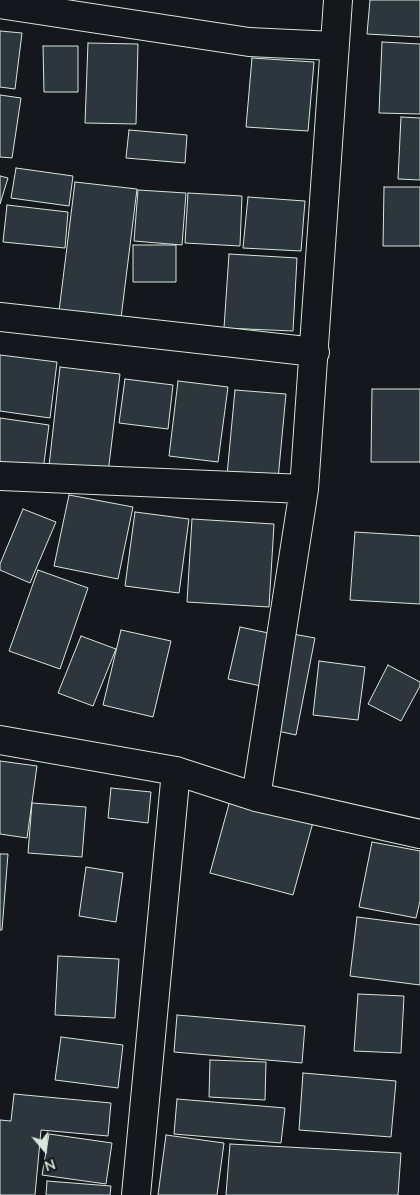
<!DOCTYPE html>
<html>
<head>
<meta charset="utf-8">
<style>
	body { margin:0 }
	#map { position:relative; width:420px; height:1195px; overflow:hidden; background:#14181c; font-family:"Nunito Sans",sans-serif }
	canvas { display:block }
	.north { position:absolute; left:20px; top:1125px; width:50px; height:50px; -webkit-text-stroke:4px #14181c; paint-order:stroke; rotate:162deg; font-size:14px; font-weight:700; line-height:20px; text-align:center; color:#d8e6dc }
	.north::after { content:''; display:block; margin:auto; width:18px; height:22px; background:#d8e6dc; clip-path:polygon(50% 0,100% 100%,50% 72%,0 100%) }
</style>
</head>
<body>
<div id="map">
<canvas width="420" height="1195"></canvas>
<div class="north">N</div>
</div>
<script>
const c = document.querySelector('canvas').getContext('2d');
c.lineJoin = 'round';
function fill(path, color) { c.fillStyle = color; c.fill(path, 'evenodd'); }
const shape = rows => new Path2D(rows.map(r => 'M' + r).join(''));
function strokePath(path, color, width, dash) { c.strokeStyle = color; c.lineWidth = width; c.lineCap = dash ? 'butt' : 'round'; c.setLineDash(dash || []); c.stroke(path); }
const building = shape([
	[370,0,420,0,420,37,367,34,370,0],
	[0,31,22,33,15,89,0,87,0,31],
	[382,42,420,44,420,114,379,113,382,42],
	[88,43,138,44,136,124,85,123,88,43],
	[43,46,78,46,78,92,44,92,43,46],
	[252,58,314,62,308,131,246,127,252,58],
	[0,95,21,98,12,158,0,157,0,95],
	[401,117,420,118,420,180,398,179,401,117],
	[129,130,187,135,185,163,126,158,129,130],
	[16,168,73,176,69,206,11,198,16,168],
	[0,176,8,178,0,204,0,176],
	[75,182,137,189,121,318,59,311,75,182],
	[384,187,420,187,420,246,383,246,384,187],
	[138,190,186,193,182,245,134,241,138,190],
	[188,193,242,196,240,246,185,243,188,193],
	[248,197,305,201,301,251,243,248,248,197],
	[7,205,68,212,65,248,3,242,7,205],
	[133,245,176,245,176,282,133,282,133,245],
	[229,254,297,258,293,331,224,328,229,254],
	[0,355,57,362,50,418,0,411,0,355],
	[60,367,120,374,108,473,49,466,60,367],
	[125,379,173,385,168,429,119,423,125,379],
	[178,381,228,387,218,462,169,456,178,381],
	[372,389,420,389,420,462,371,462,372,389],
	[235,390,286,394,278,479,227,475,235,390],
	[0,418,49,425,43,470,0,464,0,418],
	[69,495,133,507,118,579,54,566,69,495],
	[23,509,56,522,30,583,0,570,0,564,23,509],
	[135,512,189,519,179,593,125,586,135,512],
	[192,519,274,524,269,607,187,602,192,519],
	[355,532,420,536,420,604,350,600,355,532],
	[38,570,88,588,60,669,9,651,38,570],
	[240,627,273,634,261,686,228,679,240,627],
	[121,630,171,641,153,717,103,705,121,630],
	[287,633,315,638,296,735,268,729,287,633],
	[81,636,116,649,93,706,58,693,81,636],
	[319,661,365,667,358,720,313,715,319,661],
	[388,665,420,682,420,686,401,721,368,704,388,665],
	[0,761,37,766,27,838,0,834,0,761],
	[111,788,151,792,148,823,108,818,111,788],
	[232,793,315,815,293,895,210,873,232,793],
	[32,803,86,807,82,857,28,853,32,803],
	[372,842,420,851,420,901,416,918,359,907,372,842],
	[0,854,8,854,2,930,0,930,0,854],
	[86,867,123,873,116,922,79,916,86,867],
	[357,917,420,925,420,985,350,976,357,917],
	[58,956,119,959,115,1018,55,1015,58,956],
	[358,994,404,996,401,1053,354,1051,358,994],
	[177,1015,305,1026,302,1063,174,1052,177,1015],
	[61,1037,123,1045,118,1088,55,1080,61,1037],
	[210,1060,266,1062,265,1100,209,1097,210,1060],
	[303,1073,396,1081,391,1137,299,1130,303,1073],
	[14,1094,111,1103,108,1136,41,1130,35,1195,0,1195,0,1120,11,1121,14,1094],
	[177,1099,285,1108,281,1143,174,1134,177,1099],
	[49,1134,112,1143,106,1184,42,1175,49,1134],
	[166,1135,224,1143,217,1195,158,1195,166,1135],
	[230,1144,401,1153,398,1195,226,1195,230,1144],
	[47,1181,111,1186,110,1195,46,1195,47,1181]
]);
const street = shape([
	[0,4,249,42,334,46],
	[0,317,315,352],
	[0,476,304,489],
	[0,740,176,771,256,797,420,834],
	[256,797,304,489,338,0],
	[136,1195,176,771]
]);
fill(building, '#2c363c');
strokePath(building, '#d8e6dc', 1);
strokePath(street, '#d8e6dc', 30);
strokePath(street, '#14181c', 28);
</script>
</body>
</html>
